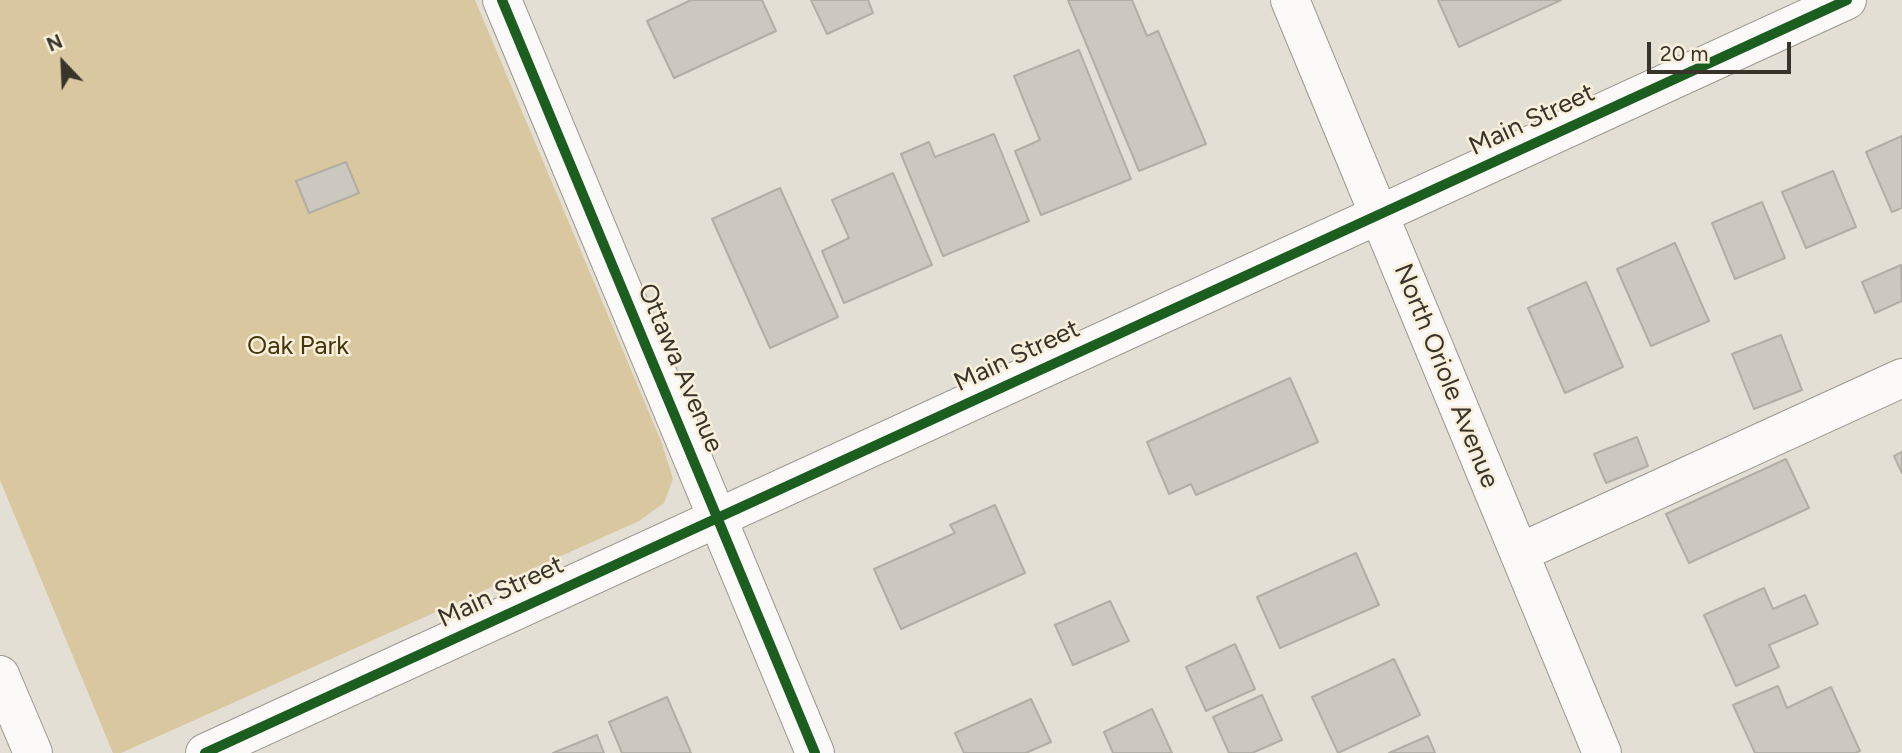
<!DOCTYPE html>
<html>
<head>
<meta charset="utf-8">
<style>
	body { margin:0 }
	#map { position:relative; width:1902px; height:753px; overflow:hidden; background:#e4dfd4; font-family:Figtree,sans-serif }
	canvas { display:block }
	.north { position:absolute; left:28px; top:28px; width:70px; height:70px; -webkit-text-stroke:5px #f9efda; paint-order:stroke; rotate:337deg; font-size:19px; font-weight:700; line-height:28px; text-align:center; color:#38342c }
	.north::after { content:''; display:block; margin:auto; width:24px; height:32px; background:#38342c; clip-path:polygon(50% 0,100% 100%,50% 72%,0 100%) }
	.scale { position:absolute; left:1647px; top:42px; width:144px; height:32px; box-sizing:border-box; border:4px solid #38342c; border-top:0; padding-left:9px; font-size:21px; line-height:24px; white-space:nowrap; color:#38342c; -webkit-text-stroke:5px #f9efda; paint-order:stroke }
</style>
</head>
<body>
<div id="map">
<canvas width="1902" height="753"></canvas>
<div class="north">N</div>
<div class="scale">20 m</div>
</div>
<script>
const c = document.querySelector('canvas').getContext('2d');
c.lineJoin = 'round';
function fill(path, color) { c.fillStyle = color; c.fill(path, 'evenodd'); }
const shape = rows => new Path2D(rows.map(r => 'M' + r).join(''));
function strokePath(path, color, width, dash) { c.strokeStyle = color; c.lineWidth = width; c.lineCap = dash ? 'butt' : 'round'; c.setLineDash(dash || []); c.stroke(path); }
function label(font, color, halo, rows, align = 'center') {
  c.font = font + ' Figtree,sans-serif'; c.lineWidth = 5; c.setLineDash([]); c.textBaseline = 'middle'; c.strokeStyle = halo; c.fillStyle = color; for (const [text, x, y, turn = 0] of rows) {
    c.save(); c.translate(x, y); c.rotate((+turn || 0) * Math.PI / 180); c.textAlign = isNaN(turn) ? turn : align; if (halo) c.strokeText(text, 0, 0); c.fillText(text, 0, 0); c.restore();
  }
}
const green = shape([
	[0,0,475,0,661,441,673,479,664,503,639,521,121,753,113,753,0,480]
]);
const building = shape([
	[691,0,762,0,776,31,674,78,647,21,691,0],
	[811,0,868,0,873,13,827,34,811,0],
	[1068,0,1132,0,1147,36,1158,31,1206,144,1139,171,1068,0],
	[1438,0,1561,0,1459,47,1438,0],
	[1079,50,1131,179,1041,215,1015,151,1040,140,1014,76,1079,50],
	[994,134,1029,221,943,256,901,154,929,142,935,157,994,134],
	[1902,136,1902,208,1892,212,1866,152,1902,136],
	[346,162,359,193,309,213,296,181,346,162],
	[1833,171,1856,227,1806,248,1782,192,1833,171],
	[893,173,932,265,844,303,822,251,849,238,832,200,893,173],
	[780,188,838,317,770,348,712,219,780,188],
	[1762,202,1785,258,1735,279,1712,223,1762,202],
	[1675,243,1709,321,1651,346,1617,269,1675,243],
	[1901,265,1902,301,1875,313,1862,282,1901,265],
	[1586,282,1623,367,1565,393,1528,308,1586,282],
	[1781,335,1802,390,1754,409,1732,354,1781,335],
	[1290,378,1318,442,1196,495,1191,484,1169,494,1147,442,1290,378],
	[1637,437,1648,466,1606,483,1594,454,1637,437],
	[1902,452,1902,473,1894,456,1902,452],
	[1786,459,1809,508,1689,563,1666,514,1786,459],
	[995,505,1025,573,901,629,874,569,955,533,950,525,995,505],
	[1356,553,1379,605,1280,648,1257,597,1356,553],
	[1764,588,1773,609,1805,595,1818,624,1769,645,1779,667,1736,686,1704,615,1764,588],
	[1110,601,1129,641,1073,665,1055,625,1110,601],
	[1235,644,1255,689,1206,711,1186,667,1235,644],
	[1394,659,1420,715,1338,753,1312,697,1394,659],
	[1778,686,1787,708,1831,687,1860,751,1855,753,1755,753,1733,705,1778,686],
	[1262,695,1282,740,1252,753,1229,753,1213,717,1262,695],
	[667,697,691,753,622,753,609,722,667,697],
	[1031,699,1051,742,1026,753,964,753,955,733,1031,699],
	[1152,709,1172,753,1113,753,1104,732,1152,709],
	[597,735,604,753,553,753,597,735],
	[1428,736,1435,753,1389,753,1428,736]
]);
const minor = shape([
	[502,0,815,753],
	[1290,0,1602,753],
	[1519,553,1902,378],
	[0,675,33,753],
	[205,753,1847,0]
]);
const cycleway = shape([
	[502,0,815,753],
	[205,753,1847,0]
]);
const streetNames = [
	["Main Street",1532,120,-25],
	["Main Street",1017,356,-25],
	["Ottawa Avenue",680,368,67],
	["North Oriole Avenue",1446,376,68],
	["Main Street",501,592,-25]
];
const parkNames = [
	["Oak Park",298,346]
];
fill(green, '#d8c79f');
fill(building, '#ccc8bf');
strokePath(building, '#b1aea5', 2);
strokePath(minor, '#9b988f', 40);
strokePath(minor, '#fbfaf9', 38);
strokePath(cycleway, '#1b5e20', 10);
label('26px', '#38342c', '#f9efda', streetNames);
label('26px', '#46360b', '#f9efda', parkNames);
</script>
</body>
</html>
